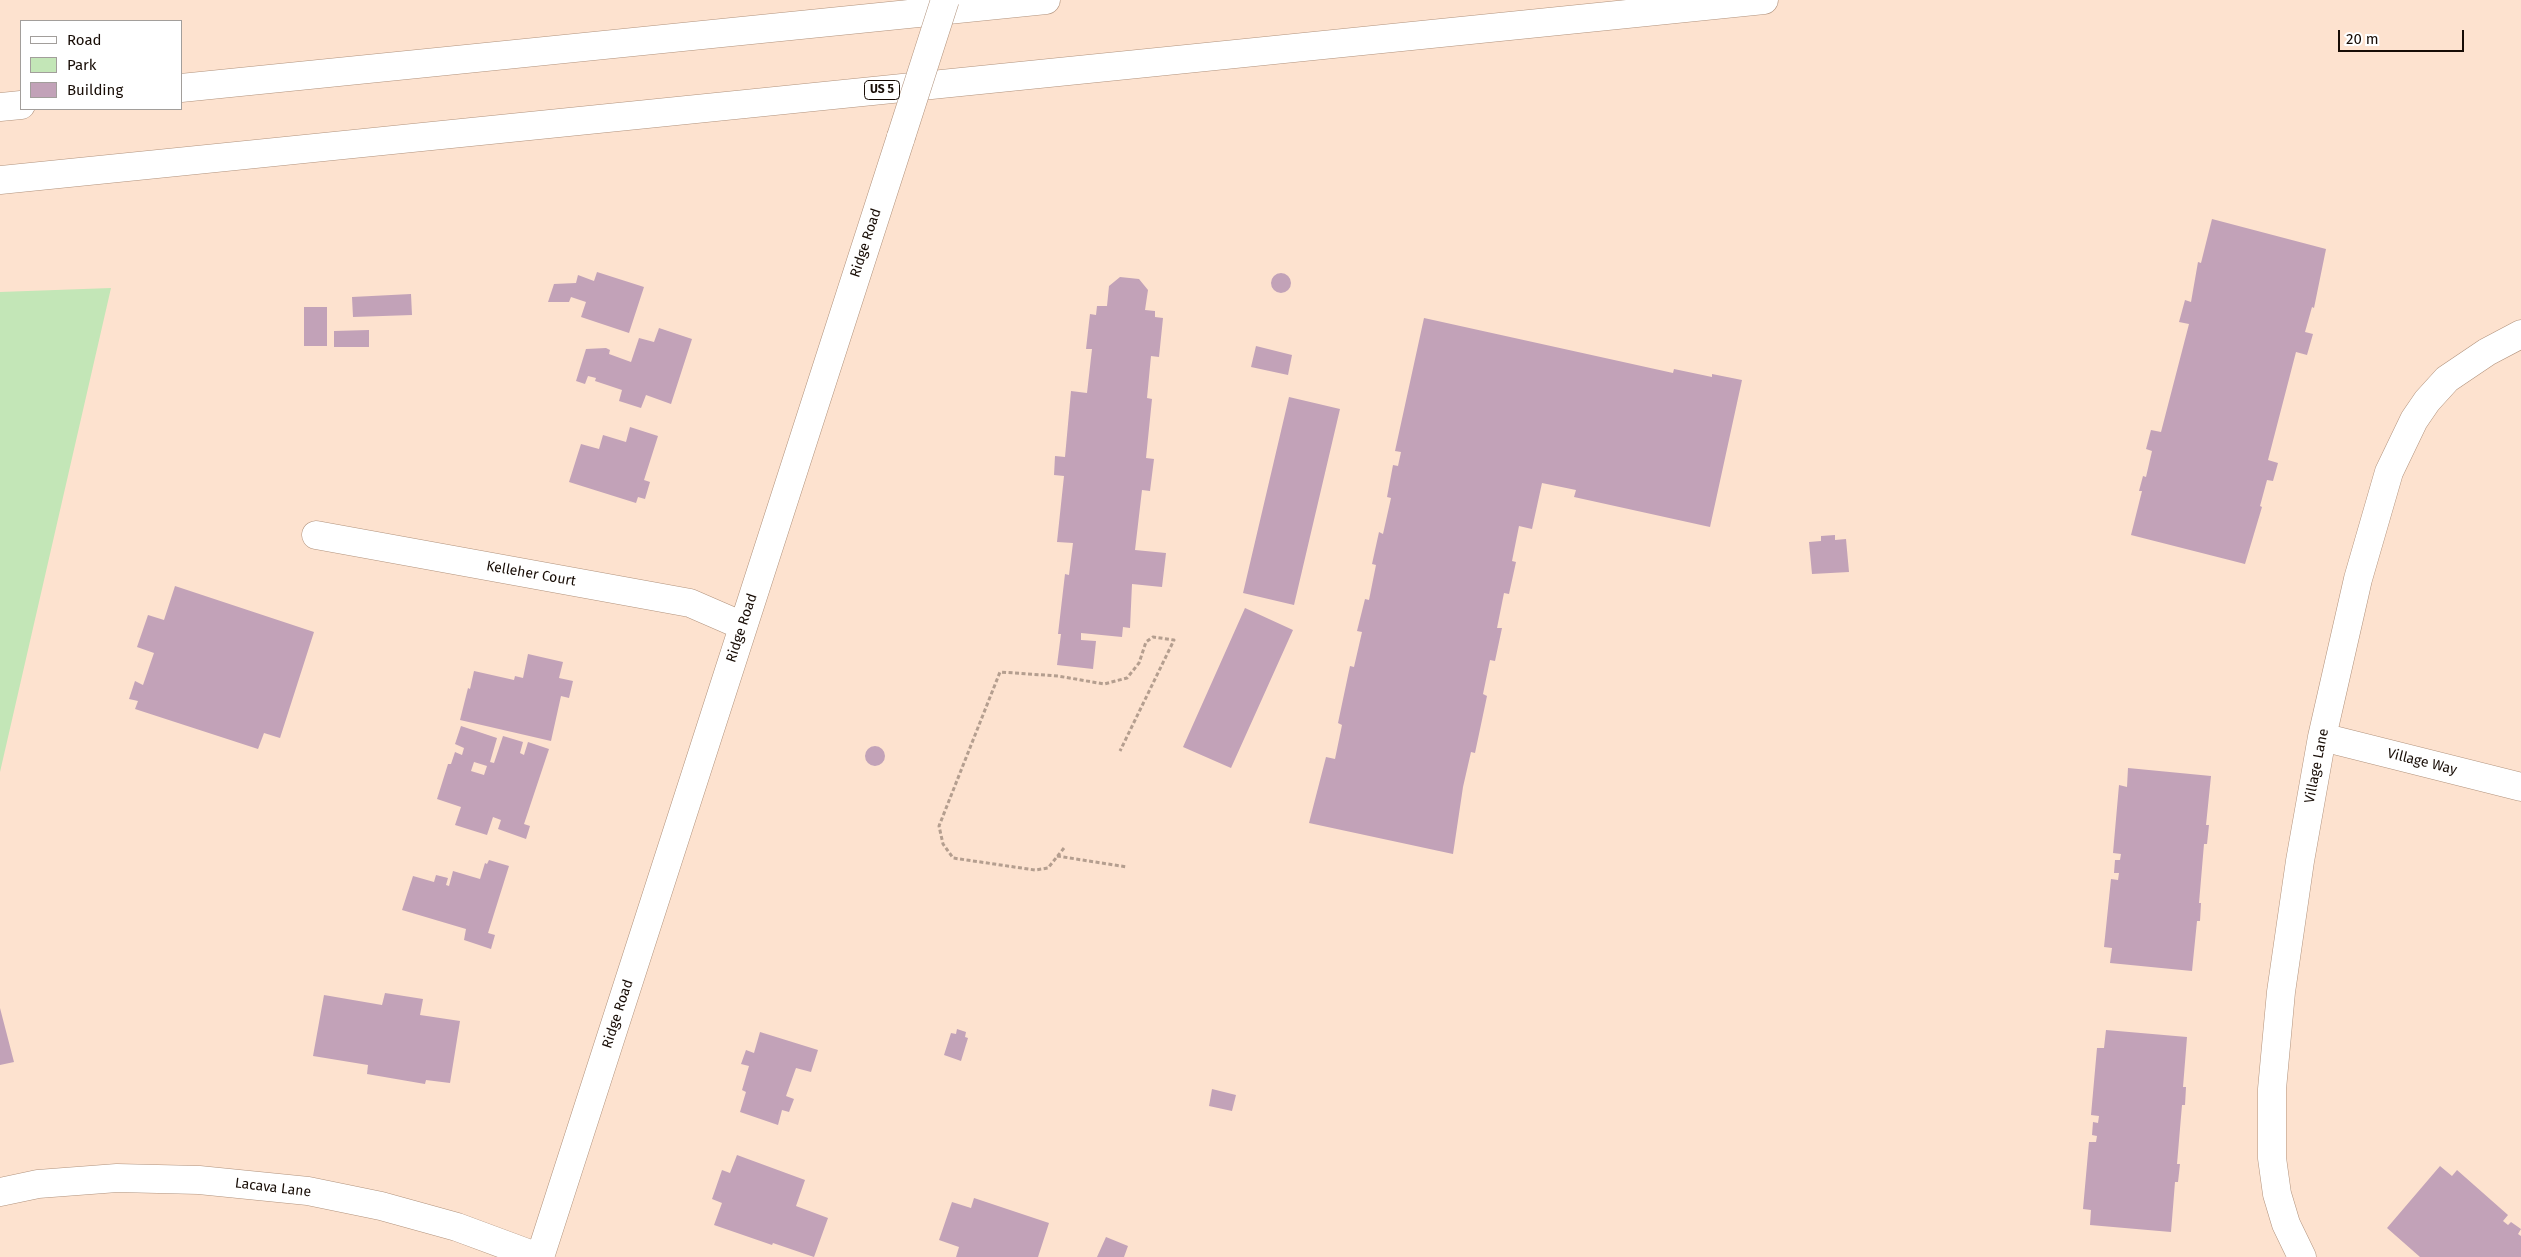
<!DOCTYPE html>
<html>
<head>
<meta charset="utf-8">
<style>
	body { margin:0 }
	#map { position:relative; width:2521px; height:1257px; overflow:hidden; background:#fde2cf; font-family:"Fira Sans",sans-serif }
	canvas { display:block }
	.legend { position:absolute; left:20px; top:20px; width:162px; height:90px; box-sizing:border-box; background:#fff; border:1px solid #a29e9b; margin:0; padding:6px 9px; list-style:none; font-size:15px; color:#170c05 }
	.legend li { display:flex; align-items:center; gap:10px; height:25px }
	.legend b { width:25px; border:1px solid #a29e9b }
	.scale { position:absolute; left:2338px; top:30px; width:126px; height:22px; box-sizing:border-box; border:2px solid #170c05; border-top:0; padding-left:6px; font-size:15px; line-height:18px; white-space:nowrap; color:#170c05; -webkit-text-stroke:4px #fff; paint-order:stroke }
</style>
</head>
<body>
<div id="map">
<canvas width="2521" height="1257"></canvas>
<ul class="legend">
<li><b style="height:6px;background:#fff"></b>Road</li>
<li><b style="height:14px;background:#c3e6b7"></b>Park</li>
<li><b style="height:14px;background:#c2a2b8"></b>Building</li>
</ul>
<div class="scale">20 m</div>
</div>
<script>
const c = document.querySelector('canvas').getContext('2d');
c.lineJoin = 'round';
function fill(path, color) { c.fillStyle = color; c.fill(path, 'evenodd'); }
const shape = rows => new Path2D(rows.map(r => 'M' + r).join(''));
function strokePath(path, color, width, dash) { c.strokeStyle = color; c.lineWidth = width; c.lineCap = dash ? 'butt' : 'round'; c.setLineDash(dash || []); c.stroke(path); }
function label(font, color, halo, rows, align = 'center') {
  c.font = font + ' "Fira Sans",sans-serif'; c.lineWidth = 4.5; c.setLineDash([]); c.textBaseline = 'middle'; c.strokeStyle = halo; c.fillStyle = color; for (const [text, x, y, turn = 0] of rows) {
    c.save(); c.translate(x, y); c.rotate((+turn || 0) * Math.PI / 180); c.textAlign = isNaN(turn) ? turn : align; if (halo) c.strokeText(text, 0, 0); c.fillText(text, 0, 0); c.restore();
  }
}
const green = shape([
	[111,288,0,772,0,292]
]);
const building = shape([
	[2212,219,2326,249,2314,308,2312,307,2305,332,2313,334,2307,355,2296,352,2268,460,2278,463,2273,481,2267,480,2260,506,2262,507,2245,564,2131,535,2142,491,2139,491,2143,476,2146,477,2152,451,2146,449,2151,430,2161,432,2189,324,2179,322,2185,300,2191,302,2198,262,2201,263],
	[597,272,644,287,629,333,581,317,586,302,571,297,569,302,548,302,554,284,576,283,578,275,594,281],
	'1271 283a10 10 0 1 1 20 0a10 10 0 1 1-20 0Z',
	[1120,277,1139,279,1148,290,1145,310,1155,311,1155,317,1163,318,1159,357,1151,356,1147,398,1152,399,1146,458,1154,459,1150,491,1142,490,1135,550,1166,553,1162,587,1132,584,1130,628,1123,627,1122,637,1081,633,1081,640,1096,641,1093,669,1057,665,1061,634,1058,634,1065,574,1069,575,1073,543,1057,542,1064,476,1054,475,1055,456,1065,457,1071,391,1087,393,1092,349,1086,349,1090,314,1096,315,1097,306,1107,306,1109,286],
	[411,294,412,315,353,317,352,297],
	[304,307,327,307,327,346,304,346],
	[1424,318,1673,373,1674,369,1712,377,1712,374,1742,380,1710,527,1574,497,1576,490,1542,483,1532,529,1519,526,1512,561,1516,562,1509,594,1504,593,1497,628,1502,628,1495,661,1490,660,1483,694,1487,696,1475,753,1471,752,1463,787,1453,854,1309,823,1326,757,1335,759,1342,725,1338,723,1350,666,1354,667,1362,632,1357,631,1365,599,1369,600,1376,565,1372,564,1379,532,1383,534,1391,498,1387,497,1393,465,1398,466,1401,452,1395,451],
	[659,328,692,339,671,404,646,395,641,408,619,401,622,390,595,381,596,378,588,376,585,384,576,381,586,349,606,348,610,350,609,354,631,362,639,338,654,342],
	[369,330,369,347,334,347,334,331],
	[1256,346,1292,355,1288,375,1251,367],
	[1289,397,1340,409,1294,605,1243,593],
	[630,427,658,436,644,480,650,482,645,499,638,497,636,503,569,482,581,444,599,449,603,435,626,442],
	[1835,535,1835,540,1846,539,1849,572,1812,574,1809,542,1821,541,1821,536],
	[175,586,314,632,280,738,264,733,258,749,135,709,138,701,129,699,135,681,143,685,154,653,137,647,148,615,164,620],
	[1245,608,1293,630,1231,768,1183,747],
	[528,654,563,662,559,678,573,681,569,698,561,696,551,741,460,720,468,688,470,689,474,671,514,680,515,676,523,678],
	[461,726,497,738,490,762,494,763,503,736,523,742,520,753,524,755,528,742,549,749,524,824,530,826,526,839,498,829,501,820,493,817,487,835,455,825,461,807,437,799,448,764,451,764,455,752,462,755,464,748,455,744],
	[474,762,487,766,484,775,471,771],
	'865 756a10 10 0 1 1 20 0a10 10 0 1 1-20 0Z',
	[2128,768,2211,776,2206,825,2209,825,2207,844,2204,844,2199,903,2201,903,2200,921,2197,921,2192,971,2110,963,2112,948,2104,947,2111,879,2118,880,2119,873,2114,873,2115,860,2120,860,2121,854,2113,853,2119,785,2127,787],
	[489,860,509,866,488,933,495,935,491,949,464,940,466,929,402,910,413,876,434,882,436,875,448,878,446,885,449,886,453,871,480,879,485,863,487,864],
	[385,993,423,999,420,1015,460,1021,450,1083,426,1080,425,1084,367,1074,368,1065,313,1056,324,995,382,1005],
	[0,1008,14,1062,0,1065],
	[957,1029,966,1032,965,1037,968,1038,961,1061,944,1055,951,1033,956,1034],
	[2106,1030,2187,1037,2183,1087,2186,1087,2185,1105,2182,1105,2177,1164,2180,1164,2178,1182,2175,1182,2171,1232,2090,1225,2091,1210,2083,1209,2089,1142,2096,1142,2097,1136,2092,1135,2093,1122,2098,1123,2099,1116,2091,1115,2097,1048,2104,1048],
	[760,1032,818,1050,811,1072,796,1068,786,1096,794,1099,789,1112,782,1110,778,1125,740,1112,746,1092,742,1090,749,1066,741,1064,746,1050,754,1053],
	[1212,1089,1236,1095,1232,1111,1209,1106],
	[737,1155,805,1180,796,1206,828,1218,814,1257,773,1243,772,1245,714,1225,722,1203,712,1199,722,1170,730,1173],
	[2440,1166,2452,1176,2457,1170,2508,1215,2503,1221,2508,1225,2511,1222,2521,1229,2518,1234,2521,1236,2521,1257,2420,1257,2387,1228],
	[974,1198,1049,1223,1038,1257,956,1257,959,1247,939,1240,952,1202,971,1208],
	[1106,1237,1128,1246,1124,1257,1097,1257]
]);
const path = shape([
	[1064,848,1048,868,1035,870,953,858,943,844,939,826,1000,672,1058,676,1104,684,1127,678,1139,663,1146,642,1153,637,1174,640,1120,751],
	[1057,856,1127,867]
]);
const minor = shape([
	[316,535,690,603,743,626],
	[2322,737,2521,787],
	[0,1192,38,1184,117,1178,199,1180,308,1191,381,1206,457,1227,538,1257],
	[540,1257,901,137],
	[2302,1257,2286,1224,2277,1194,2272,1158,2272,1089,2281,992,2300,861,2322,737,2358,579,2389,472,2414,420,2427,401,2447,379,2487,352,2521,334]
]);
const highway = shape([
	[181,88,1046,0],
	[0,107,21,105],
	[0,180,1764,0]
]);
const minorBridge = shape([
	[901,137,945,0]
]);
const shields = [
	[882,90,35]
];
const shieldNames = [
	["US 5",882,90]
];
const streetNames = [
	["Ridge Road",866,243,-72],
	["Kelleher Court",531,574,10],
	["Ridge Road",742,628,-72],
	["Village Way",2422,762,14],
	["Village Lane",2317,766,-79],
	["Ridge Road",618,1014,-72],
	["Lacava Lane",273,1188,7]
];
fill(green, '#c3e6b7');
fill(building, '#c2a2b8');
strokePath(minor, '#b1927c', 29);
strokePath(highway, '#b1927c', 29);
strokePath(path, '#b49e8f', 3, [4, 2.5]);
strokePath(minor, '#fff', 28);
strokePath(highway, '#fff', 28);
strokePath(minorBridge, '#b1927c', 29, []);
strokePath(minorBridge, '#fff', 28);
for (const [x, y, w] of shields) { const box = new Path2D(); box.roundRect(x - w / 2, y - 9.5, w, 19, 4); c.fillStyle = '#fff'; c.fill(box); strokePath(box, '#170c05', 1); }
label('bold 12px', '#170c05', null, shieldNames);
label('14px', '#170c05', '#fff', streetNames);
</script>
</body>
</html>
